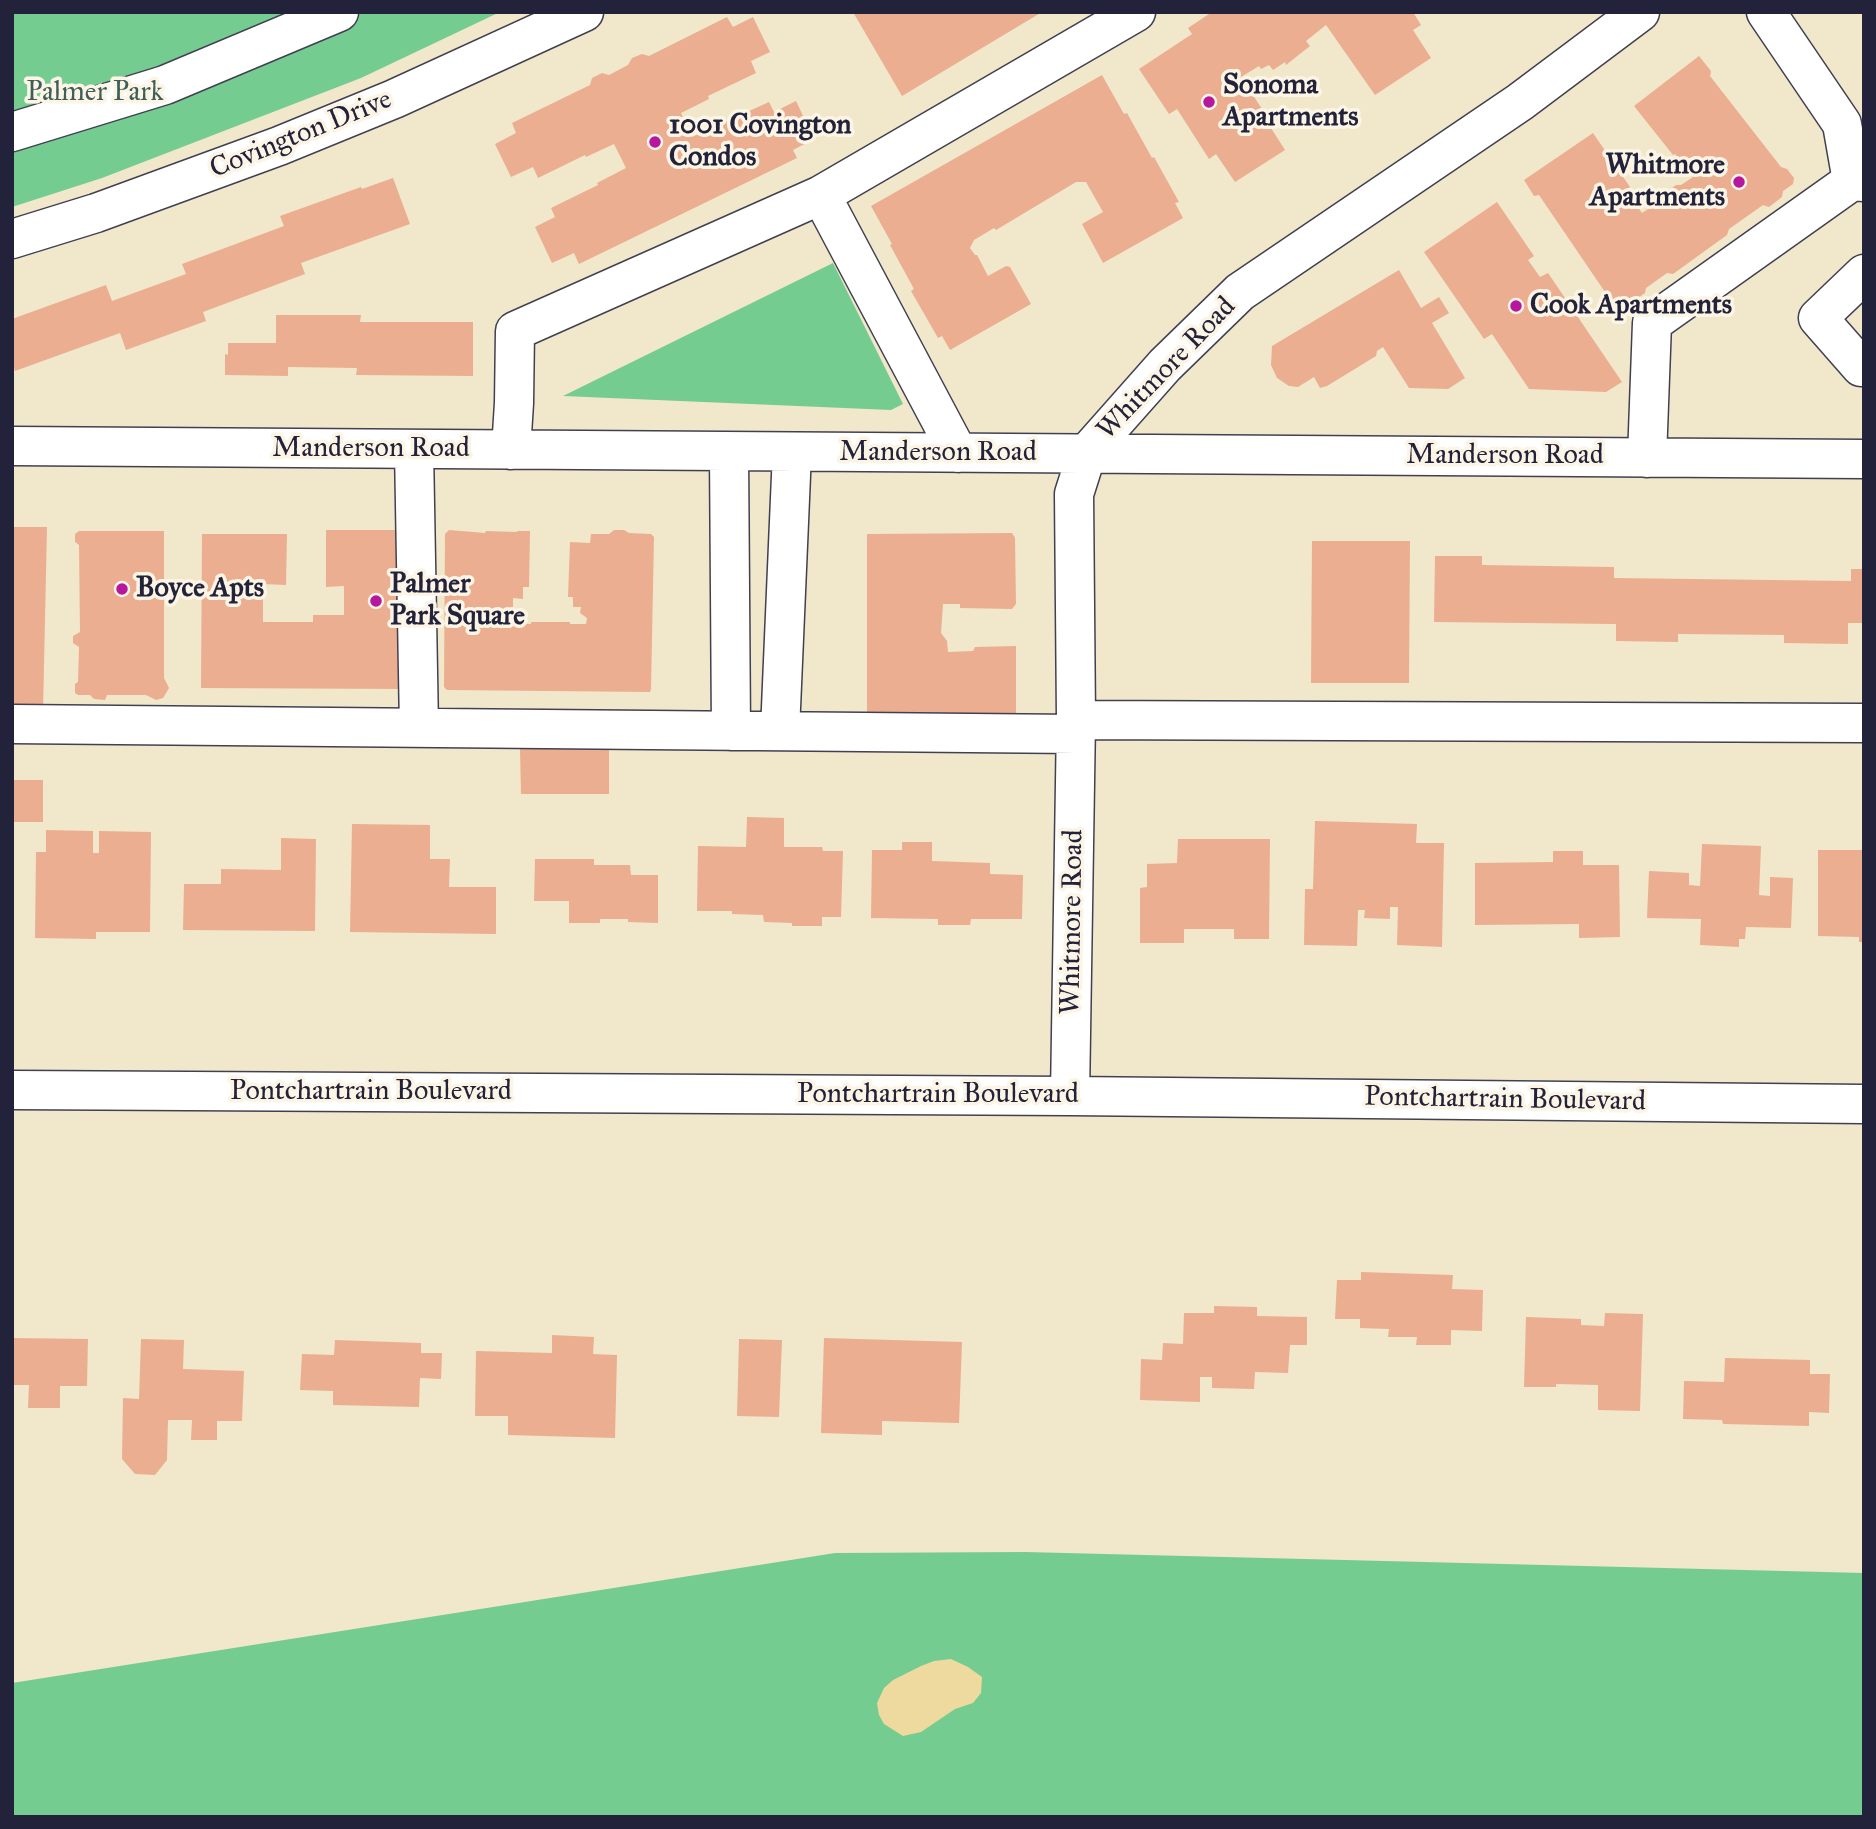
<!DOCTYPE html>
<html>
<head>
<meta charset="utf-8">
<style>
	body { margin:0 }
	#map { position:relative; width:1876px; height:1829px; overflow:hidden; background:#f1e7cb; font-family:"IM FELL Great Primer",serif }
	canvas { display:block }
	.frame { position:absolute; inset:0; border:14px solid #22223b; pointer-events:none }
</style>
</head>
<body>
<div id="map">
<canvas width="1876" height="1829"></canvas>
<div class="frame"></div>
</div>
<script>
const c = document.querySelector('canvas').getContext('2d');
c.lineJoin = 'round';
function fill(path, color) { c.fillStyle = color; c.fill(path, 'evenodd'); }
const shape = rows => new Path2D(rows.map(r => 'M' + r).join(''));
function strokePath(path, color, width, dash) { c.strokeStyle = color; c.lineWidth = width; c.lineCap = dash ? 'butt' : 'round'; c.setLineDash(dash || []); c.stroke(path); }
function label(font, color, halo, rows, align = 'center') {
  c.font = font + ' "IM FELL Great Primer",serif'; c.lineWidth = 7; c.setLineDash([]); c.textBaseline = 'middle'; c.strokeStyle = halo; c.fillStyle = color; for (const [text, x, y, turn = 0] of rows) {
    c.save(); c.translate(x, y); c.rotate((+turn || 0) * Math.PI / 180); c.textAlign = isNaN(turn) ? turn : align; if (halo) c.strokeText(text, 0, 0); c.fillText(text, 0, 0); c.restore();
  }
}
const green = shape([
	[12,12,500,12,361,78,102,178,12,207],
	[833,263,903,404,891,410,563,396],
	[1025,1552,1864,1573,1864,1817,12,1817,12,1683,835,1553]
]);
const sand = shape([
	[951,1659,968,1667,982,1677,981,1693,973,1703,955,1709,921,1732,903,1736,884,1724,879,1715,877,1703,884,1688,893,1680,921,1666,934,1661]
]);
const building = shape([
	[853,12,1042,12,902,96],
	[1212,12,1413,12,1421,25,1413,30,1431,58,1375,95,1326,25,1306,41,1310,46,1286,65,1285,62,1273,70,1269,65,1261,69,1259,66,1241,77,1264,112,1262,114,1285,150,1235,182,1216,154,1209,159,1177,109,1169,114,1139,69,1192,34,1188,28],
	[727,17,733,27,753,17,770,52,751,61,756,73,708,96,709,99,681,113,692,137,769,102,774,112,796,101,814,139,793,150,797,158,579,264,574,253,552,263,535,227,555,217,551,208,598,185,597,183,626,168,614,144,586,157,585,155,538,178,533,167,511,177,495,144,516,133,512,123,590,85,592,78,602,73,609,75,628,65,632,58,642,54,649,56],
	[1699,56,1711,71,1710,76,1781,167,1787,169,1794,178,1793,184,1783,191,1782,197,1769,207,1763,205,1729,229,1727,235,1673,274,1667,273,1646,288,1645,293,1632,302,1626,301,1617,308,1612,308,1603,298,1605,292,1539,195,1534,196,1524,180,1593,133,1630,187,1626,190,1642,213,1654,205,1655,201,1676,185,1681,185,1693,177,1675,154,1673,155,1634,106],
	[1102,75,1124,114,1127,113,1152,158,1154,157,1179,202,1175,203,1183,218,1103,263,1082,224,1103,212,1086,182,1076,182,996,230,994,228,974,240,970,248,975,255,977,255,988,276,1006,266,1010,267,1031,304,950,350,942,336,938,338,911,291,914,289,890,245,892,244,871,206],
	[393,178,410,224,301,263,305,274,203,312,206,321,126,350,120,333,15,371,12,362,12,319,106,285,112,301,186,274,182,264,284,226,280,216,361,187,362,189],
	[1497,202,1534,256,1528,260,1540,277,1548,273,1622,382,1606,392,1529,389,1492,334,1484,339,1424,252],
	[1399,270,1421,308,1439,297,1449,313,1432,323,1465,378,1448,389,1409,388,1383,347,1377,351,1376,356,1327,386,1320,388,1314,377,1298,387,1289,386,1277,378,1271,365,1272,346],
	[276,315,361,315,360,322,473,322,473,376,356,375,357,368,288,367,288,376,225,375,225,354,228,355,228,343,276,343],
	[12,527,47,527,43,711,12,710],
	[326,530,408,530,407,689,201,688,202,534,287,534,286,585,263,584,263,622,313,622,313,615,344,615,344,586,326,587],
	[449,530,485,533,486,531,516,532,518,531,530,531,529,587,523,587,523,599,513,598,513,610,505,615,505,623,531,624,531,622,570,622,570,624,586,624,587,618,580,613,581,607,573,607,573,597,568,597,570,542,590,543,591,534,609,534,614,530,624,530,629,533,651,534,654,537,651,689,650,692,447,690,444,687,445,534],
	[79,531,164,531,164,678,169,688,163,698,156,700,146,695,107,695,105,700,94,699,90,695,78,695,75,693,75,684,78,682,79,647,73,643,73,636,80,632,79,545,75,542,75,534],
	[1012,533,1015,538,1016,604,1012,609,960,608,960,604,943,604,941,633,947,641,948,652,973,651,975,647,1016,646,1016,715,867,719,867,534],
	[1312,541,1410,541,1409,683,1311,683],
	[1435,556,1482,556,1482,565,1614,567,1614,578,1851,581,1851,569,1864,569,1864,623,1848,623,1848,644,1784,643,1784,635,1678,634,1678,642,1616,641,1616,624,1434,622],
	[520,748,609,748,609,794,521,794],
	[12,780,43,780,43,822,12,822],
	[747,817,784,818,784,847,822,847,823,851,843,851,841,917,822,917,822,926,792,926,792,923,764,922,763,915,732,914,732,911,697,911,698,846,746,847],
	[1315,821,1417,824,1416,843,1444,843,1442,947,1397,945,1398,907,1390,907,1390,919,1364,918,1365,910,1358,910,1357,946,1304,945,1305,889,1313,889],
	[352,824,430,825,430,859,450,859,449,887,496,887,496,934,350,932],
	[46,830,93,831,93,853,99,853,99,831,151,832,150,932,96,932,96,939,35,938,36,852,46,852],
	[281,838,316,839,315,931,183,930,184,884,221,884,221,869,281,870],
	[1178,839,1270,839,1269,939,1234,939,1234,929,1184,929,1184,943,1140,943,1140,888,1147,887,1147,864,1177,863],
	[902,842,932,842,932,861,990,863,990,874,1023,875,1022,919,971,919,970,925,938,925,938,919,871,918,872,850,902,850],
	[1702,844,1761,846,1759,895,1770,896,1770,877,1793,878,1791,928,1746,927,1745,939,1739,939,1739,947,1700,945,1701,919,1647,918,1649,871,1689,873,1689,885,1700,886],
	[1818,850,1864,850,1864,942,1859,942,1859,937,1818,936],
	[1553,851,1583,851,1583,865,1619,865,1620,937,1579,938,1579,924,1475,925,1475,863,1553,862],
	[535,859,594,859,594,865,630,865,631,875,658,875,658,923,628,922,628,919,600,919,600,923,569,923,569,901,534,901],
	[1361,1272,1453,1275,1452,1289,1483,1290,1482,1331,1451,1330,1451,1345,1416,1345,1417,1337,1388,1337,1389,1329,1360,1328,1360,1319,1335,1319,1337,1280,1361,1280],
	[1214,1306,1257,1307,1257,1316,1307,1317,1307,1345,1290,1345,1288,1373,1255,1372,1254,1389,1212,1388,1212,1377,1200,1377,1200,1402,1140,1400,1141,1359,1162,1360,1163,1343,1183,1344,1184,1313,1214,1313],
	[1605,1313,1643,1314,1640,1411,1598,1410,1598,1385,1556,1384,1556,1387,1524,1387,1526,1317,1581,1319,1581,1325,1604,1326],
	[552,1335,594,1337,593,1354,617,1355,615,1438,508,1435,508,1416,475,1416,476,1351,552,1353],
	[12,1338,88,1339,87,1386,60,1386,60,1408,28,1408,29,1385,12,1385],
	[824,1338,962,1342,959,1423,882,1421,882,1435,821,1433],
	[141,1339,184,1340,183,1369,244,1371,242,1421,217,1421,217,1440,191,1440,192,1420,168,1420,167,1460,155,1475,135,1474,122,1459,123,1398,139,1399],
	[739,1339,782,1340,779,1417,737,1416],
	[335,1340,421,1343,421,1353,442,1353,441,1379,420,1378,419,1407,333,1405,333,1391,300,1390,302,1354,334,1355],
	[1725,1358,1810,1360,1810,1374,1830,1374,1829,1413,1809,1412,1809,1426,1723,1424,1722,1420,1683,1419,1684,1381,1724,1382]
]);
const minor = shape([
	[1766,12,1842,124,1852,181],
	[12,132,165,85,339,12],
	[12,239,96,213,279,146,394,99,584,12],
	[1864,274,1818,318,1861,367,1864,367],
	[12,446,1864,459],
	[414,449,419,728],
	[511,450,514,403,515,331,821,195],
	[729,452,731,731],
	[958,453,821,195,1136,12],
	[1647,458,1652,323,1852,181,1864,182],
	[1076,720,1864,723],
	[12,724,1076,734],
	[780,731,792,452],
	[12,1090,1070,1096,1864,1104],
	[1070,1096,1076,720,1074,494,1087,453,1165,365,1240,292,1520,102,1640,12]
]);
const markers = [
	[1209,102,7,"#b5179e"],
	[655,142,7,"#b5179e"],
	[1739,182,7,"#b5179e"],
	[1516,306,7,"#b5179e"],
	[122,589,7,"#b5179e"],
	[376,601,7,"#b5179e"]
];
const poiNames = [
	["Sonoma",1223,86],
	["Apartments",1223,118],
	["1001 Covington",669,126],
	["Condos",669,158],
	["Whitmore",1725,166,"right"],
	["Apartments",1725,198,"right"],
	["Cook Apartments",1530,306],
	["Palmer",390,585],
	["Park Square",390,617],
	["Boyce Apts",136,589]
];
const parkNames = [
	["Palmer Park",95,93]
];
const streetNames = [
	["Covington Drive",301,135,-22],
	["Whitmore Road",1167,369,-46],
	["Manderson Road",371,449],
	["Manderson Road",938,453],
	["Manderson Road",1505,456],
	["Whitmore Road",1073,922,-89],
	["Pontchartrain Boulevard",371,1092],
	["Pontchartrain Boulevard",938,1095],
	["Pontchartrain Boulevard",1505,1100,1]
];
fill(green, '#75cc91');
fill(sand, '#eeda9e');
fill(building, '#ebae90');
strokePath(minor, '#414051', 41);
strokePath(minor, '#fff', 38);
for (const [x, y, r, color] of markers) { const dot = new Path2D(); dot.arc(x, y, r, 0, 2 * Math.PI); c.fillStyle = color; c.fill(dot); strokePath(dot, '#fcf5e5', 2.5); }
label('bold 28px', '#22223b', '#fcf5e5', poiNames, 'left');
label('28px', '#3f5e59', '#fcf5e5', parkNames);
label('28px', '#22223b', '#fcf5e5', streetNames);
</script>
</body>
</html>
